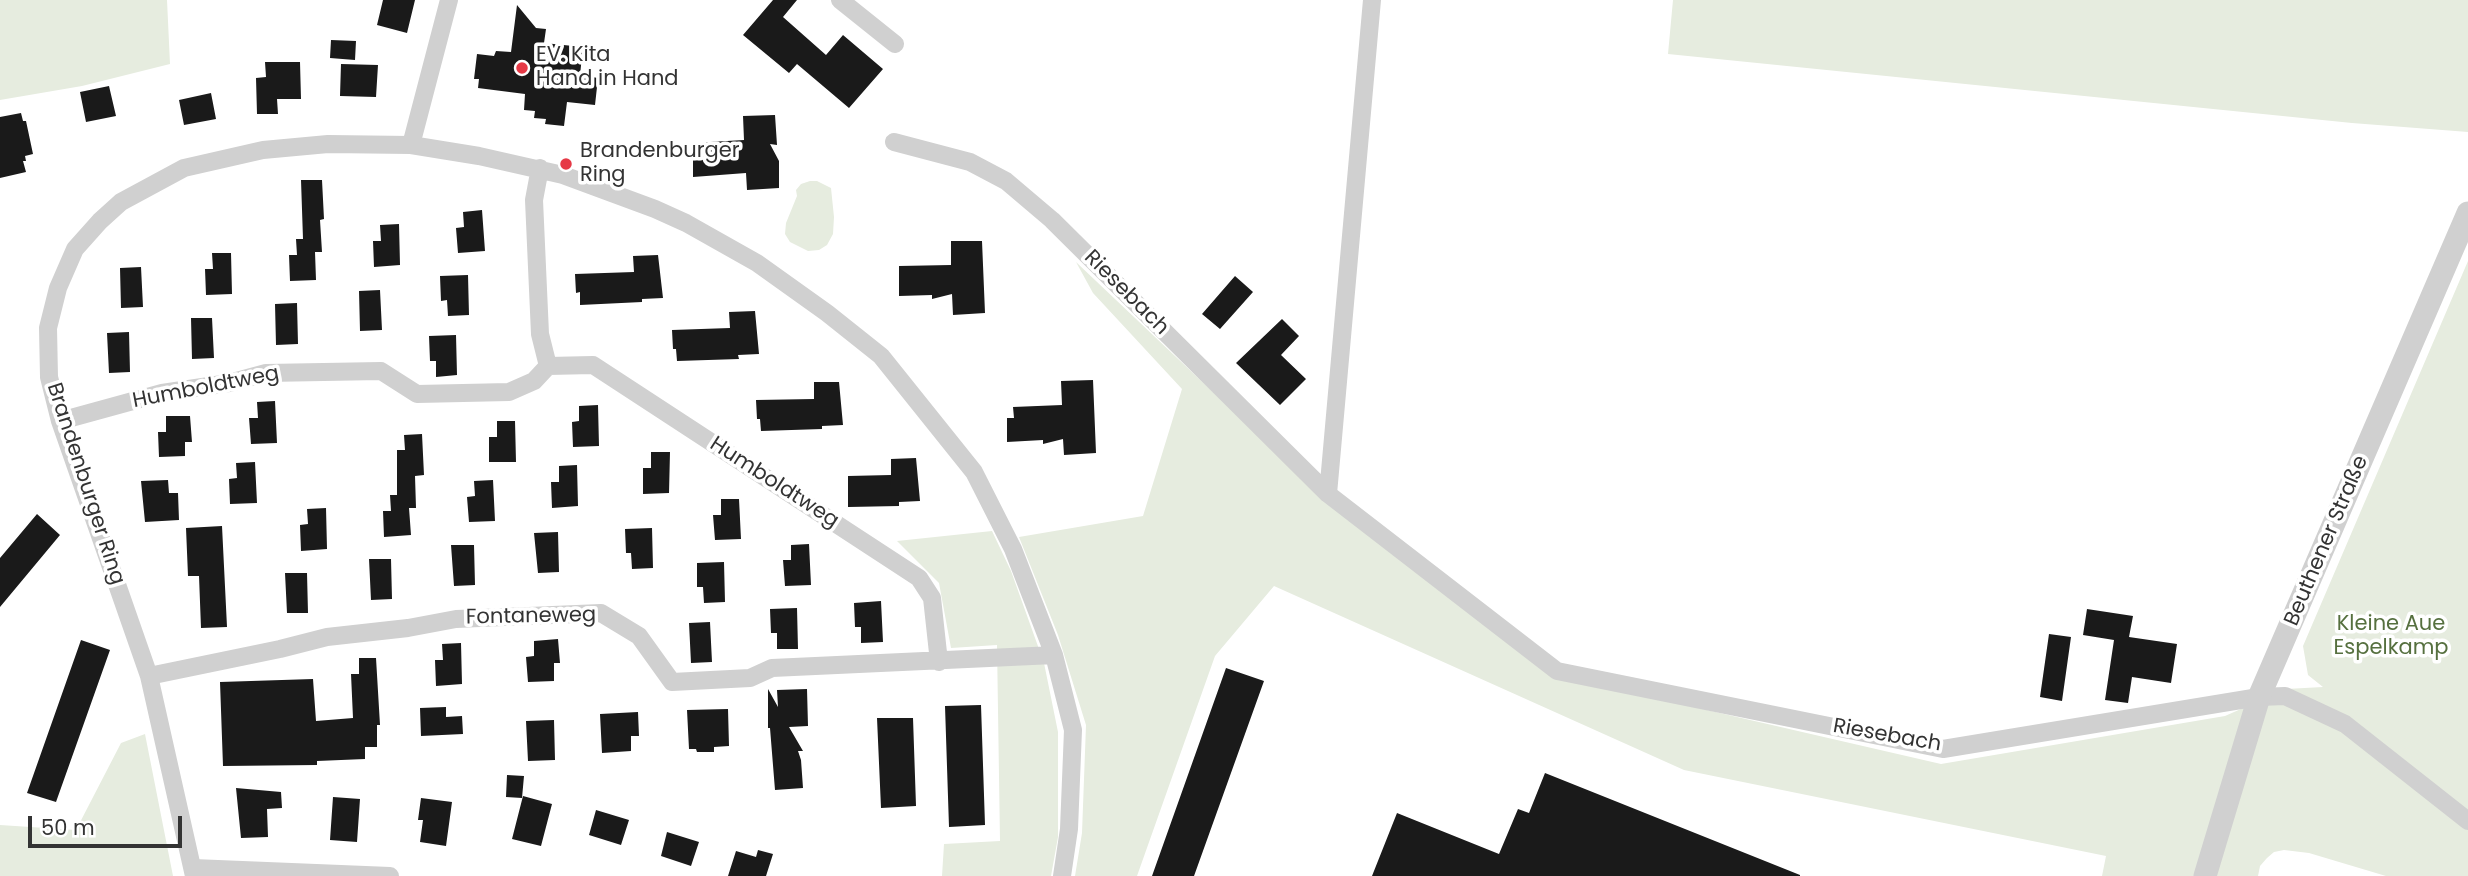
<!DOCTYPE html>
<html>
<head>
<meta charset="utf-8">
<style>
	body { margin:0 }
	#map { position:relative; width:2468px; height:876px; overflow:hidden; background:#fff; font-family:Poppins,sans-serif }
	canvas { display:block }
	.scale { position:absolute; left:28px; top:816px; width:154px; height:32px; box-sizing:border-box; border:4px solid #333; border-top:0; padding-left:9px; font-size:21px; line-height:24px; white-space:nowrap; color:#333; -webkit-text-stroke:5px #fff; paint-order:stroke }
</style>
</head>
<body>
<div id="map">
<canvas width="2468" height="876"></canvas>
<div class="scale">50 m</div>
</div>
<script>
const c = document.querySelector('canvas').getContext('2d');
c.lineJoin = 'round';
function fill(path, color) { c.fillStyle = color; c.fill(path, 'evenodd'); }
const shape = rows => new Path2D(rows.map(r => 'M' + r).join(''));
function strokePath(path, color, width, dash) { c.strokeStyle = color; c.lineWidth = width; c.lineCap = dash ? 'butt' : 'round'; c.setLineDash(dash || []); c.stroke(path); }
function label(font, color, halo, rows, align = 'center') {
  c.font = font + ' Poppins,sans-serif'; c.lineWidth = 7; c.setLineDash([]); c.textBaseline = 'middle'; c.strokeStyle = halo; c.fillStyle = color; for (const [text, x, y, turn = 0] of rows) {
    c.save(); c.translate(x, y); c.rotate((+turn || 0) * Math.PI / 180); c.textAlign = isNaN(turn) ? turn : align; if (halo) c.strokeText(text, 0, 0); c.fillText(text, 0, 0); c.restore();
  }
}
const green = shape([
	[0,0,167,0,170,64,82,86,0,100],
	[1673,0,2468,0,2468,132,2352,123,1668,54],
	[810,181,817,181,831,188,834,217,833,234,827,245,819,250,808,251,790,242,785,234,786,223,797,196,796,190,801,184],
	[2468,261,2468,876,2386,876,2309,853,2284,850,2274,852,2267,858,2260,866,2258,876,2102,876,2106,856,1684,770,1274,586,1215,656,1137,876,1075,876,1082,833,1086,725,1058,635,1019,537,1143,516,1182,389,1093,293,1076,262,1312,486,1555,675,1941,764,2225,716,2286,689,2323,687,2308,675,2303,646],
	[992,531,1011,571,1044,663,1058,732,1058,837,1051,876,942,876,944,844,1000,841,997,645,951,648,939,583,897,541],
	[145,734,173,876,0,876,0,825,76,830,121,743]
]);
const building = shape([
	[383,0,415,0,407,33,377,25],
	[773,0,797,0,783,17,826,55,843,35,883,69,849,108,797,64,789,73,743,35],
	[517,5,536,28,546,29,544,43,583,47,580,75,598,78,595,105,567,102,564,126,545,124,546,119,534,118,535,111,524,110,525,94,478,88,479,79,474,79,477,54,494,56,496,51,511,52],
	[331,40,356,41,355,60,330,58],
	[265,62,300,62,301,99,277,99,278,114,257,114,256,78,266,77],
	[341,64,378,65,376,97,340,96],
	[109,86,116,116,86,122,80,92],
	[211,93,216,119,184,125,179,100],
	[21,113,23,121,26,121,33,154,25,156,26,161,23,161,26,172,0,178,0,117],
	[775,115,777,145,770,144,779,161,779,188,747,190,746,173,693,177,693,143,744,140,743,116],
	[301,180,322,180,324,219,320,220,322,252,315,252,316,280,290,281,289,255,297,255,296,239,303,239],
	[482,210,485,251,458,253,456,228,464,227,463,212],
	[399,224,400,265,374,267,373,241,381,241,380,225],
	[951,241,982,241,985,313,953,315,952,294,932,299,932,295,899,296,899,266,951,265],
	[212,253,231,253,232,294,206,295,205,269,213,269],
	[658,255,663,298,642,299,642,302,580,305,580,292,576,293,575,274,634,272,633,256],
	[141,267,143,307,121,308,120,268],
	[468,275,469,315,448,316,447,300,441,301,440,276],
	[1235,276,1253,292,1220,329,1202,314],
	[380,290,382,330,360,331,359,291],
	[297,303,298,344,276,345,275,304],
	[755,311,759,354,738,355,739,359,677,361,676,349,673,349,672,330,730,328,729,312],
	[191,318,212,318,214,358,192,359],
	[1282,319,1299,336,1281,355,1306,379,1280,405,1236,363],
	[129,332,130,372,109,373,107,333],
	[456,335,457,375,436,377,436,361,430,361,429,336],
	[1093,380,1096,453,1064,455,1063,439,1043,444,1043,440,1007,442,1007,418,1014,418,1013,407,1062,405,1061,381],
	[814,382,839,382,843,425,822,426,822,429,761,431,760,419,757,419,756,400,814,399],
	[275,401,277,443,251,444,249,418,258,418,257,402],
	[598,405,599,446,573,447,572,422,579,421,579,406],
	[166,416,190,416,192,442,185,442,185,456,159,457,158,432,166,432],
	[497,421,515,421,516,462,489,462,489,437,497,437],
	[422,434,424,475,415,476,416,508,409,508,411,535,384,537,383,511,391,511,390,495,397,495,397,450,405,450,404,435],
	[651,452,670,452,669,493,643,494,643,468,651,468],
	[916,458,920,501,899,502,899,506,848,507,848,476,891,475,891,459],
	[255,462,257,503,230,504,229,479,237,478,236,463],
	[577,465,578,506,552,508,551,482,559,482,559,466],
	[168,480,169,493,178,493,179,520,145,522,141,481],
	[493,480,495,521,469,522,467,497,475,496,474,481],
	[721,499,739,499,741,539,715,540,713,515,721,515],
	[326,508,327,549,301,551,300,525,308,524,307,509],
	[37,514,60,535,0,607,0,558],
	[222,526,227,627,201,628,199,576,188,576,186,528],
	[652,528,653,568,632,569,631,553,626,553,625,529],
	[558,532,559,572,538,573,534,533],
	[809,544,811,585,785,586,783,560,791,560,791,545],
	[451,545,474,545,475,585,454,586],
	[369,559,391,559,392,599,371,600],
	[724,562,725,602,704,603,703,587,697,587,697,563],
	[285,573,307,573,308,613,287,613],
	[881,601,883,642,861,643,861,627,855,627,854,603],
	[797,608,798,649,777,649,777,633,771,633,770,609],
	[2087,609,2133,616,2129,637,2177,644,2171,683,2132,677,2128,703,2105,700,2114,640,2083,635],
	[710,622,712,662,691,663,689,623],
	[2049,634,2071,637,2062,701,2040,697],
	[558,639,560,663,554,663,554,681,528,682,526,657,534,656,534,641],
	[81,640,110,650,56,802,27,793],
	[461,643,462,684,436,686,435,660,443,660,442,644],
	[359,658,376,658,380,725,377,725,377,747,365,747,365,759,317,761,317,765,223,766,220,682,313,679,316,721,353,718,351,674,359,674],
	[1226,668,1264,681,1194,876,1152,876],
	[768,689,778,707,777,690,807,689,808,726,789,727,803,751,798,751,801,760,803,788,775,790,770,728,768,728],
	[981,705,985,825,949,827,945,706],
	[446,707,446,717,462,716,463,734,421,736,420,708],
	[728,709,729,746,714,747,714,752,697,752,696,749,689,749,687,710],
	[638,712,639,736,631,736,631,751,602,753,600,714],
	[877,718,913,718,916,806,881,808],
	[554,720,555,760,528,761,526,721],
	[1545,773,1800,875,1800,876,1372,876,1397,813,1499,854,1518,809,1529,813],
	[507,775,524,776,522,798,506,797],
	[236,788,281,792,282,808,267,809,268,837,241,838],
	[523,796,552,804,541,846,512,839],
	[333,797,360,799,357,842,330,840],
	[421,798,452,802,446,846,420,842,423,820,418,820],
	[596,810,629,820,621,845,589,835],
	[667,832,699,842,691,866,661,856],
	[758,850,773,854,766,876,728,876,736,851,756,857]
]);
const minor = shape([
	[840,0,895,44],
	[894,142,970,162,1006,181,1052,220,1328,494,1557,671,1943,749,2259,697,2285,696,2345,724,2468,821],
	[411,145,449,0],
	[540,168,534,200,540,334,548,366],
	[60,421,162,393,229,383,266,373,381,371,417,394,509,392,534,381,548,366,593,365,919,578,932,598,939,662],
	[1328,494,1372,0],
	[149,676,280,649,327,637,408,628,456,619,601,613,639,636,672,682,750,678,772,668,1054,655],
	[193,868,390,876],
	[194,876,149,676,60,421,49,377,48,328,58,288,75,249,100,221,121,202,184,168,263,150,328,144,411,145,479,156,563,175,655,209,686,223,757,263,827,313,881,356,974,472,1013,549,1054,655,1073,730,1069,829,1062,876]
]);
const tertiary = shape([
	[2205,876,2259,697,2468,213]
]);
const markers = [
	[522,68,7,"#e63946"],
	[566,164,7,"#e63946"]
];
const poiNames = [
	["EV. Kita",536,56],
	["Hand in Hand",536,80],
	["Brandenburger",580,152],
	["Ring",580,176]
];
const streetNames = [
	["Riesebach",1126,293,45],
	["Humboldtweg",206,388,-11],
	["Humboldtweg",774,483,33],
	["Brandenburger Ring",85,484,72],
	["Beuthener Straße",2327,541,-67],
	["Fontaneweg",531,617,-1],
	["Riesebach",1887,736,10]
];
const parkNames = [
	["Kleine Aue",2391,625],
	["Espelkamp",2391,649]
];
fill(green, '#e6ecdf');
fill(building, '#1a1a1a');
strokePath(minor, '#d0d0d0', 18);
strokePath(tertiary, '#d0d0d0', 23);
for (const [x, y, r, color] of markers) { const dot = new Path2D(); dot.arc(x, y, r, 0, 2 * Math.PI); c.fillStyle = color; c.fill(dot); strokePath(dot, '#fff', 2.5); }
label('21px', '#333', '#fff', poiNames, 'left');
label('21px', '#333', '#fff', streetNames);
label('21px', '#56703f', '#fff', parkNames);
</script>
</body>
</html>
